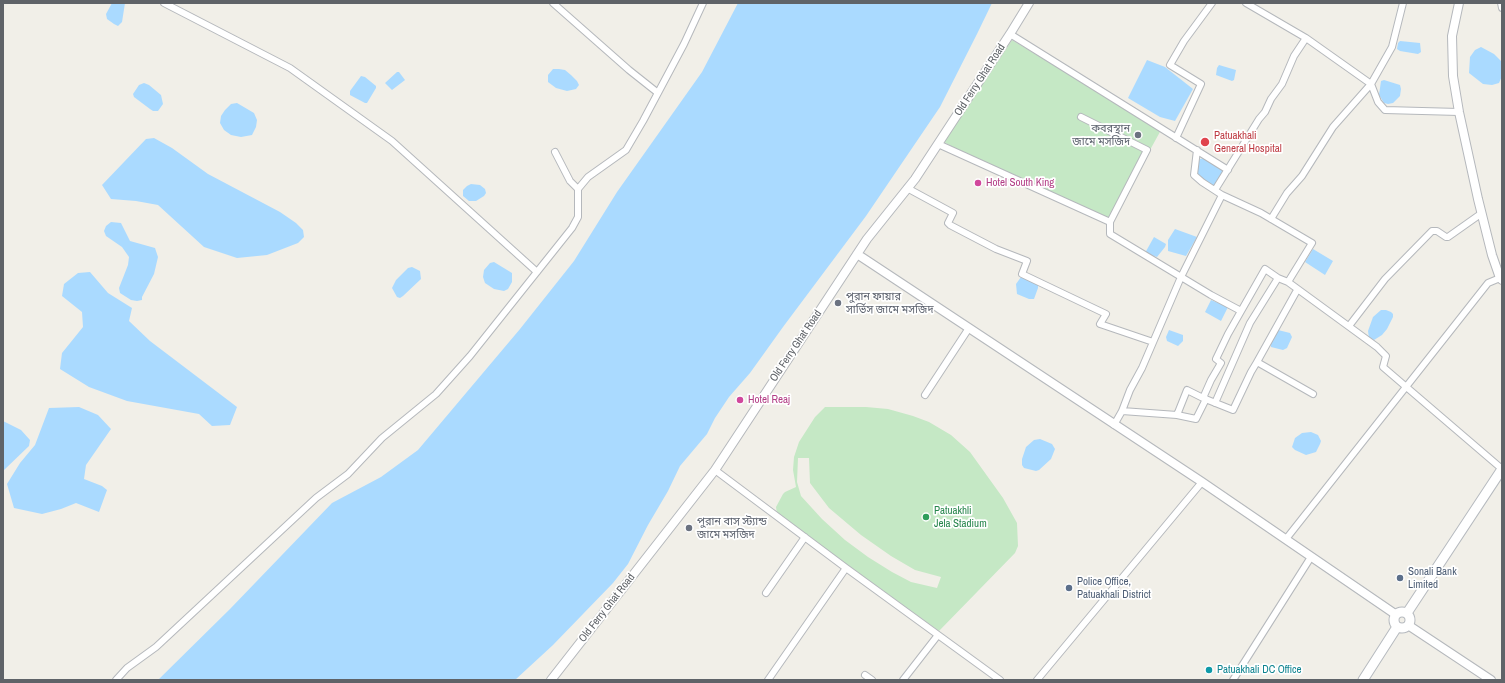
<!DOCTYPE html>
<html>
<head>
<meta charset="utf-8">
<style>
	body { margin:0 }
	#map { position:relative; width:1505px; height:683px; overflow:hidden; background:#f1efe8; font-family:"Archivo Narrow",sans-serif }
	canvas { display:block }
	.frame { position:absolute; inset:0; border:4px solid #5f6368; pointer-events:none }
</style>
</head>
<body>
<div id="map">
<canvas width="1505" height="683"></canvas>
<div class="frame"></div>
</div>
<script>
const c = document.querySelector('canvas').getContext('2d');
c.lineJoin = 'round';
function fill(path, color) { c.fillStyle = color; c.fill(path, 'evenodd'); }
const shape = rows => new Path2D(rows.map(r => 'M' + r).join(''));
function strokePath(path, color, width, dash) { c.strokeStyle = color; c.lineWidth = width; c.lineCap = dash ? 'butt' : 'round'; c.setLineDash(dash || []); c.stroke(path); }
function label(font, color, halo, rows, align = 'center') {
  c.font = font + ' "Archivo Narrow","Noto Sans Bengali",sans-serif'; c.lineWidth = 3.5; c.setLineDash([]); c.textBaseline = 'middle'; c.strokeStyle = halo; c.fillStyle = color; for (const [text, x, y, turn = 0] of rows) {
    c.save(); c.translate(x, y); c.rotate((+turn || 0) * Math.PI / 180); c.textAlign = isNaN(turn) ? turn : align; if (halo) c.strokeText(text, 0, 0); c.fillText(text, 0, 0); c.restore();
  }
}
const green = shape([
	[1012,40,1161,130,1111,221,1031,182,962,152,944,142],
	[825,407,866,407,888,409,913,416,929,422,951,435,970,452,1003,498,1017,523,1018,546,1015,553,939,631,777,514,776,507,783,494,785,492,796,487,793,470,794,457,799,442,815,417],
	[798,458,809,458,810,483,829,508,861,535,891,556,915,570,941,577,937,588,911,582,892,572,868,557,845,540,822,519,801,496,797,482]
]);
const water = shape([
	[112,3,125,3,122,22,118,26,114,24,107,19,106,14],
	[738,3,992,3,977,34,940,107,866,216,783,327,750,373,729,397,715,418,707,434,680,466,668,491,648,525,628,564,613,583,553,645,515,680,158,680,230,609,332,503,381,477,418,450,520,329,574,261,617,192,702,72],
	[1400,41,1420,43,1421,52,1418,54,1400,51,1397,49,1398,43],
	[1481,47,1494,54,1502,62,1502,76,1499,83,1492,85,1483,84,1469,73,1470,57,1475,50],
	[1147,60,1165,67,1193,89,1175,121,1160,117,1128,98],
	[1219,65,1236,70,1234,80,1232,81,1216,75,1217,68],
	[553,69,559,69,565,70,571,75,577,81,579,85,576,89,567,91,556,88,548,82,548,75],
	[397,72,399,72,405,80,392,90,385,83],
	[361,76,365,77,376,86,376,88,367,103,365,103,350,95,350,91],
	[1384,80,1400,85,1401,89,1400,96,1393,103,1388,104,1384,103,1379,95,1381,81],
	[144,83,149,85,161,95,163,104,158,111,153,111,150,109,134,97,133,94,139,85],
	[237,103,254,113,257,120,256,127,252,135,241,137,231,135,224,130,220,123,221,116,225,110,231,104],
	[154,138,172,148,208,174,280,212,296,223,303,230,304,237,298,243,267,255,237,258,204,247,158,205,136,201,111,199,102,185,146,139],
	[1204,158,1224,170,1215,186,1203,181,1196,173,1197,164,1200,159],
	[471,184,480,185,485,189,486,193,484,196,476,201,469,201,463,196,463,190,467,186],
	[111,222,121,223,130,241,155,248,158,257,154,274,142,297,142,300,137,301,131,300,120,293,119,288,128,265,129,257,122,247,106,236,104,231,106,226],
	[1175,229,1197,237,1186,256,1168,251,1168,240],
	[1154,237,1166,244,1165,247,1157,257,1145,253],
	[1313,249,1333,261,1325,275,1305,262],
	[494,262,512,273,512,282,508,289,504,291,494,289,485,283,483,277,484,270,490,263],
	[412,267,420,271,421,279,403,296,400,298,397,297,392,288,396,280,408,268],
	[90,272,108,293,132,308,129,321,150,341,237,407,230,425,212,426,199,414,127,401,89,387,60,369,62,353,83,327,82,312,62,296,64,284,78,273],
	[1021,277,1038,284,1038,288,1034,299,1029,299,1017,294,1016,284],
	[1211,300,1228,307,1221,321,1205,312],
	[1381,310,1386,310,1391,312,1393,314,1393,317,1387,329,1382,335,1374,340,1369,338,1368,331,1373,317],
	[1169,330,1183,335,1183,341,1178,346,1167,341,1166,337],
	[1278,330,1290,333,1292,337,1287,348,1283,350,1271,347,1271,341],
	[79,407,98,415,111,429,86,465,84,479,102,486,107,490,99,512,76,503,61,509,42,514,14,508,7,484,20,463,35,445,49,408],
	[3,421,21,430,30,440,29,446,3,471],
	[1311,432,1318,435,1321,441,1320,444,1316,452,1306,455,1295,450,1292,447,1295,438,1302,433],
	[1040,439,1052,444,1055,449,1051,459,1039,470,1036,471,1024,468,1022,465,1022,459,1026,447,1034,440]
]);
const minor = shape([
	[164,3,290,68,392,141,537,272],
	[553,3,629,70,658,93],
	[1246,3,1306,38,1371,84,1378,102,1385,110,1459,112],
	[1501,3,1502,8],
	[1010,34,1228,170],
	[1081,117,1147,150,1110,222],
	[1176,138,1201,84,1170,65,1184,41,1212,3],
	[938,144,1110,222,1110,234,1211,295,1241,311],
	[907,188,953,213,948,223,950,225,996,249,1027,261,1022,274,1106,314,1100,324,1153,342],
	[578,189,588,177,626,150,643,121,684,44,703,3],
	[1215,190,1259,119,1265,112,1271,99,1282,84,1294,56,1306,38],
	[1271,219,1287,193,1302,176,1333,127,1371,84,1392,47,1403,3],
	[1288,282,1377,347,1386,356,1383,367,1502,469],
	[1296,292,1257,362,1313,394],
	[1349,326,1385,279,1432,231,1437,231,1446,237,1448,237,1482,213],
	[925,395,969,328],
	[1203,398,1233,410,1251,372,1257,362],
	[1215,403,1250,323,1278,278],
	[1122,411,1177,415,1196,419,1206,399],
	[1177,415,1187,390,1203,398,1211,380,1221,363,1216,359,1228,334,1265,269,1278,278,1288,282,1312,243,1261,213,1222,195,1202,182,1194,175,1197,150],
	[1114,425,1122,411,1130,390,1142,368,1181,277,1222,195],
	[715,470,846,568,1000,680],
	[1286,539,1488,283,1500,278],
	[766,593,805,537],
	[865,675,872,680],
	[116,680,127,668,156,647,316,498,348,474,382,438,436,394,470,356,572,228,578,217,578,189,570,181,555,152],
	[768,680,846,568],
	[903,680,938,635],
	[1037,680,1202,482],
	[1233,680,1311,557]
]);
const tertiary = shape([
	[1459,3,1452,36,1453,76,1459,112,1478,199,1492,255,1500,278,1502,280],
	[857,254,1202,482,1395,614],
	[1408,625,1491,680],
	[551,680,715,470,867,239,915,179,1010,34,1029,3]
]);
const secondary = shape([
	'1394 620a8 8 0 1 1 16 0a8 8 0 1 1-16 0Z',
	[1407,613,1502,469],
	[1363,680,1397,627]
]);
const markers = [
	[1138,135,4,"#6b7280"],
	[1205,142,5,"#e0444e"],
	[978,183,4,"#d1479c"],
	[838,303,4,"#6b7280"],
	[740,400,4,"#d1479c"],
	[926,517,4,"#2e9e5b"],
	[689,528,4,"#6b7280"],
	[1400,578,4,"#5c6f8a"],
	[1069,588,4,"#5c6f8a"],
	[1209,670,4,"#0f9aa8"]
];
const streetNames = [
	["Old Ferry Ghat Road",980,80,-57],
	["Old Ferry Ghat Road",796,346,-56],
	["Old Ferry Ghat Road",607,608,-52]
];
const worshipNames = [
	["কবরস্থান",1130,129,"right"],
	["জামে মসজিদ",1130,142,"right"],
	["পুরান ফায়ার",846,297],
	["সার্ভিস জামে মসজিদ",846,310],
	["পুরান বাস স্ট্যান্ড",697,522],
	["জামে মসজিদ",697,535]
];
const healthNames = [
	["Patuakhali",1214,136],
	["General Hospital",1214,149]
];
const hotelNames = [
	["Hotel South King",986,183],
	["Hotel Reaj",748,400]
];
const leisureNames = [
	["Patuakhli",934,511],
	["Jela Stadium",934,524]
];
const serviceNames = [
	["Sonali Bank",1408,572],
	["Limited",1408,585],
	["Police Office,",1077,582],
	["Patuakhali District",1077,595]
];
const cultureNames = [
	["Patuakhali DC Office",1217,670]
];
fill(green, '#c5e8c5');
fill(water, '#aadaff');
strokePath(minor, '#b5b8bc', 8);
strokePath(tertiary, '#b5b8bc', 10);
strokePath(secondary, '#b6babf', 11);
strokePath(minor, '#fff', 6);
strokePath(tertiary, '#fff', 8);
strokePath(secondary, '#fff', 9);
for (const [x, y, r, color] of markers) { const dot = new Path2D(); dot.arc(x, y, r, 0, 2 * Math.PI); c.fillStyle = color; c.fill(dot); strokePath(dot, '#fff', 1.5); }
label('11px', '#5f6368', '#fff', streetNames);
label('11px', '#5b616d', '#fff', worshipNames, 'left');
label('11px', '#be3a42', '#fff', healthNames, 'left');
label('11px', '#b23c85', '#fff', hotelNames, 'left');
label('11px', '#27864d', '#fff', leisureNames, 'left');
label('11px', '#4e5e75', '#fff', serviceNames, 'left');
label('11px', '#0d838f', '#fff', cultureNames, 'left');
</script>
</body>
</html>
